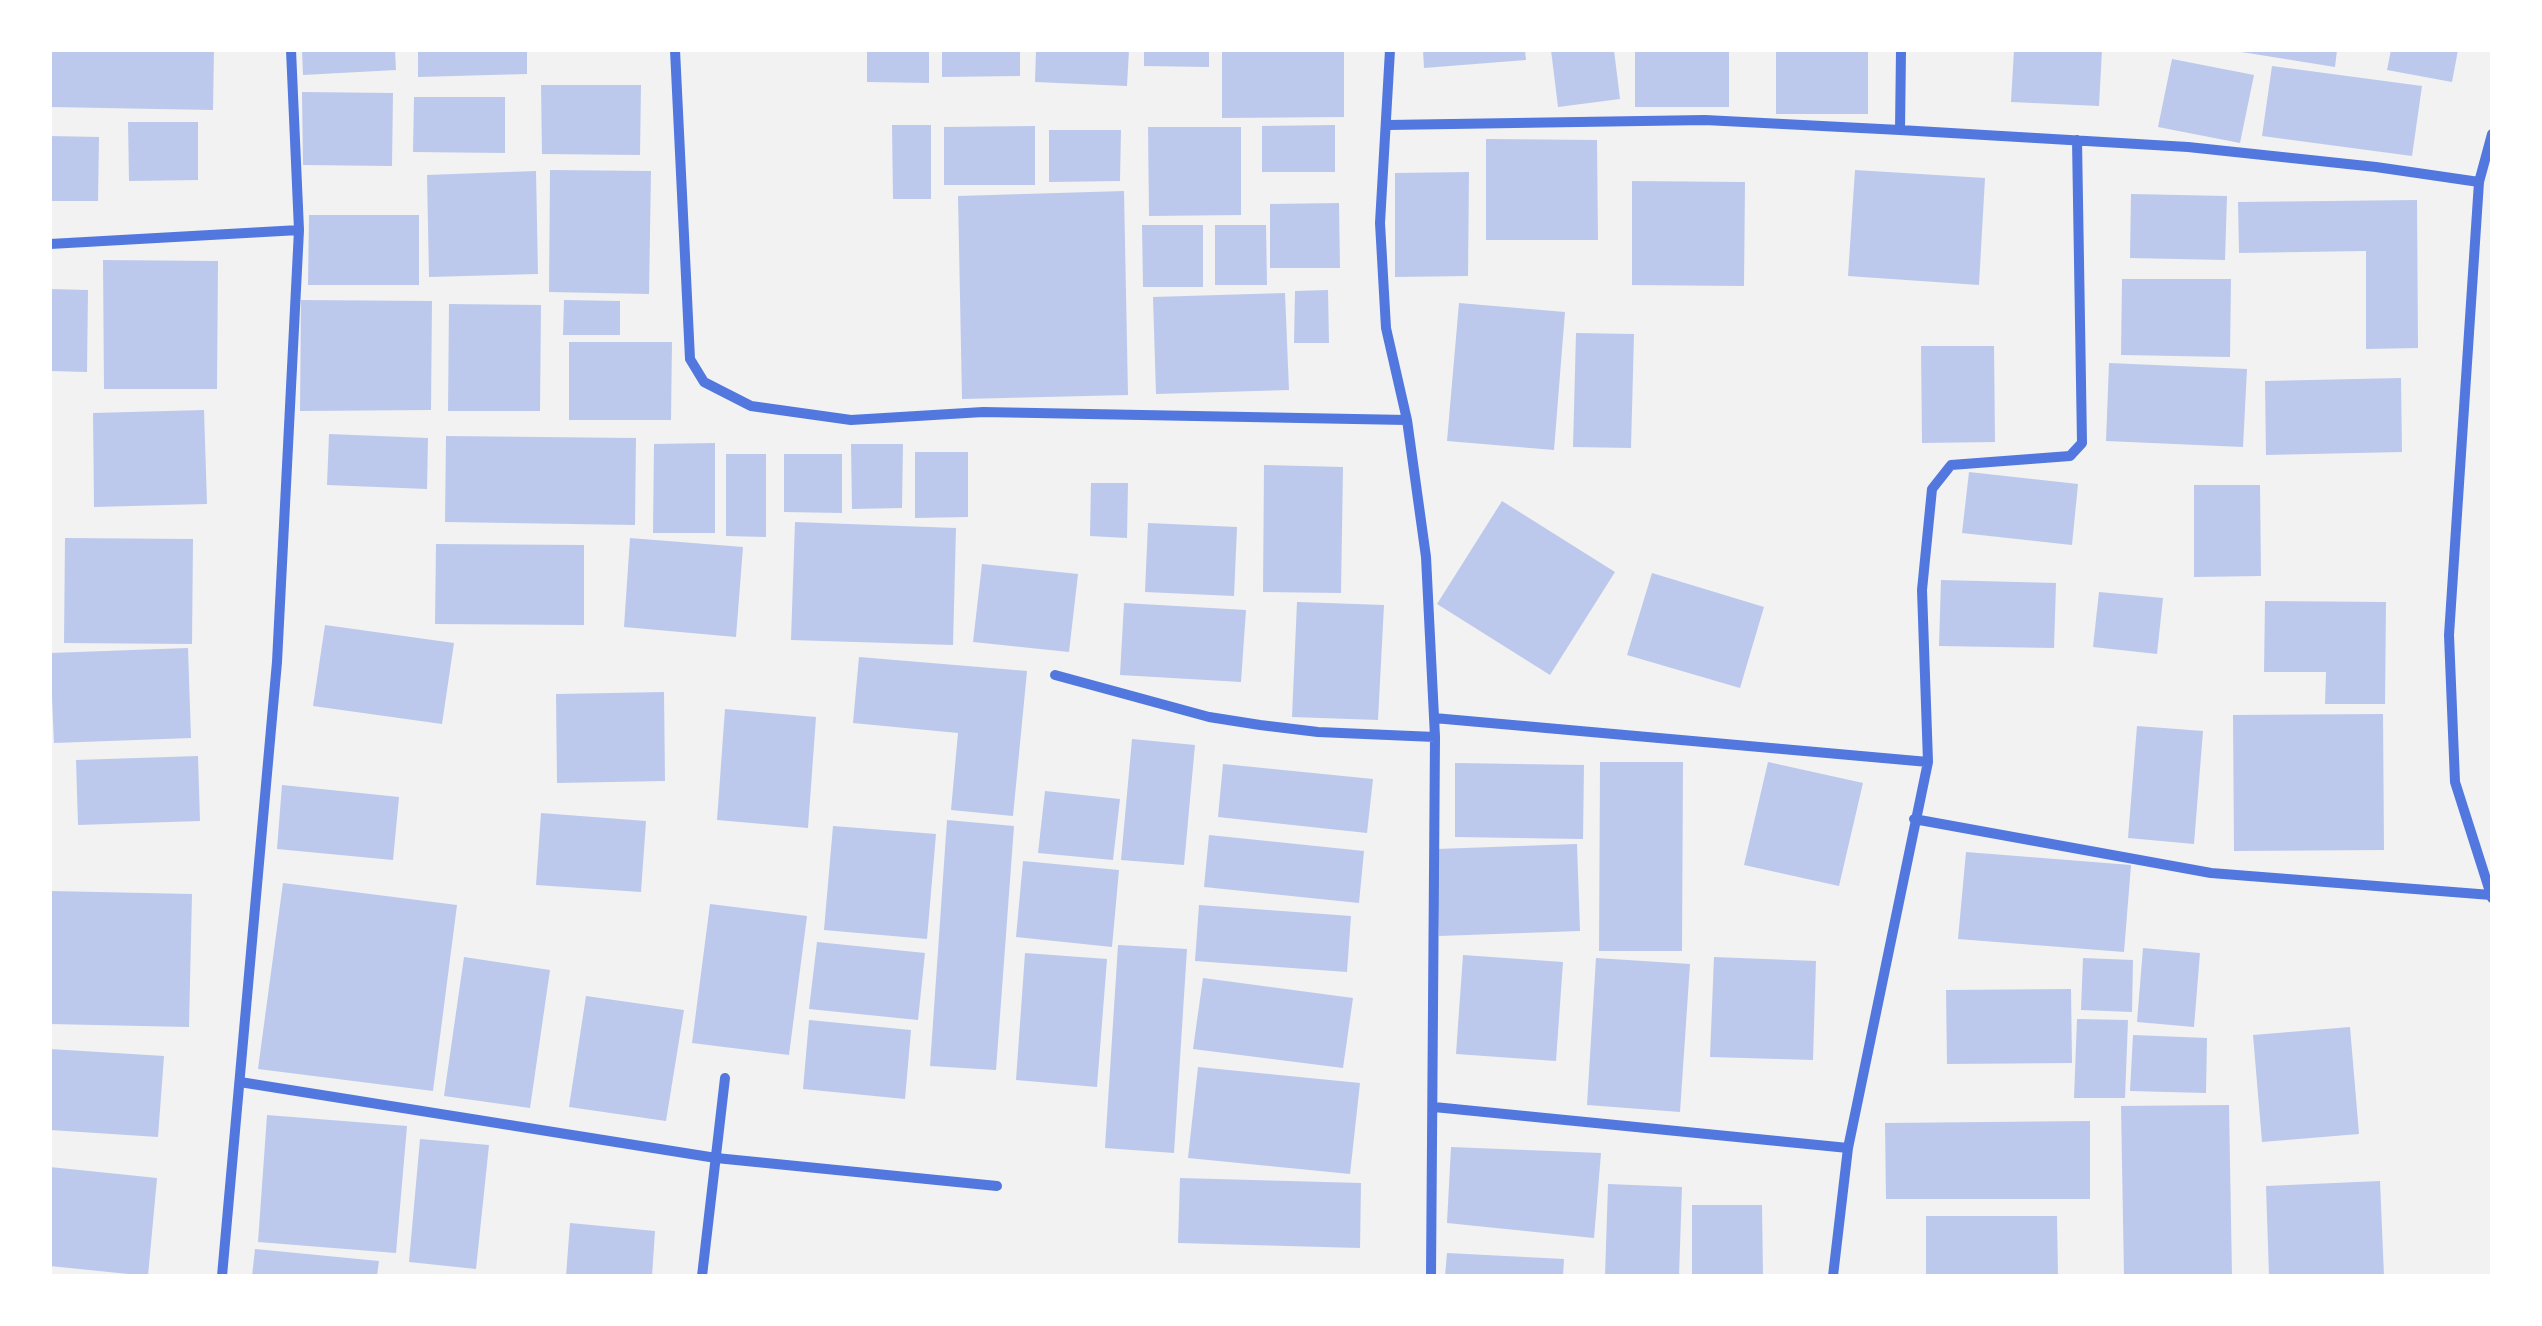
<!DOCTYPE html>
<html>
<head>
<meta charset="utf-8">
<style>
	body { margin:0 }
	#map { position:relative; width:2542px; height:1326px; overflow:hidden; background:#f2f2f2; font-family:"Work Sans",sans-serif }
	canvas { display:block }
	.frame { position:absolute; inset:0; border:52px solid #fff; pointer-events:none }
</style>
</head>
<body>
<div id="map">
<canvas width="2542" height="1326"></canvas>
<div class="frame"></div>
</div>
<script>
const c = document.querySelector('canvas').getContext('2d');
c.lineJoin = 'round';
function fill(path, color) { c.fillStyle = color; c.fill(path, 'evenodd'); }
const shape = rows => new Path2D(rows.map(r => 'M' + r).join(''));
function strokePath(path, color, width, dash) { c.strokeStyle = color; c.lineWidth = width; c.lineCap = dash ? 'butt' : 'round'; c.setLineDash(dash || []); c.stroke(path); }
const building = shape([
	[50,50,214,50,213,110,50,107],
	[302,50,395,50,396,70,303,75],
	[418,50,527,50,527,74,418,77],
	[867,50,929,50,929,83,867,82],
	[942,50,1020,50,1020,76,942,77],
	[1036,50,1129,50,1127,86,1035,82],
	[1144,50,1209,50,1209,67,1144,66],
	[1222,50,1344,50,1344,117,1222,118],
	[1423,50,1525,50,1526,60,1424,68],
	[1551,50,1614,50,1620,99,1558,107],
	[1635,50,1729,50,1729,107,1635,107],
	[1776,50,1868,50,1868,114,1776,114],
	[2014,50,2102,50,2099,106,2011,102],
	[2229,50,2337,50,2335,67],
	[2391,50,2458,50,2452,82,2387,70],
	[2172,59,2254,75,2240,143,2158,127],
	[2272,66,2422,86,2412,156,2262,136],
	[541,85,641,85,640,155,542,154],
	[302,92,393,93,392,166,303,165],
	[414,97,505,97,505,153,413,152],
	[128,122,198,122,198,180,129,181],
	[892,125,931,125,931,199,893,199],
	[1335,125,1335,172,1262,172,1262,126],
	[1035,126,1035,185,944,185,944,127],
	[1148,127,1241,127,1241,215,1149,216],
	[1049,130,1121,130,1120,181,1049,182],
	[50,136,99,137,98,201,50,201],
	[1486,139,1597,140,1598,240,1486,240],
	[550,170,651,171,649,294,549,292],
	[1855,170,1985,178,1979,285,1848,276],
	[536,171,538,274,429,277,427,175],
	[1469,172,1468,276,1395,277,1395,173],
	[1632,181,1745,182,1744,286,1632,285],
	[1124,191,1128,395,962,399,958,196],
	[2131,194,2227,196,2225,260,2130,258],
	[2417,200,2418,348,2366,349,2366,251,2239,253,2238,202],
	[1339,203,1340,268,1270,268,1270,204],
	[309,215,419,215,419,285,308,285],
	[1142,225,1203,225,1203,287,1143,287],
	[1215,225,1266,225,1267,285,1215,285],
	[103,260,218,261,217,389,104,389],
	[2122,279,2231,279,2230,357,2121,355],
	[50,289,88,290,87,372,50,371],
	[1328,290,1329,343,1294,343,1295,291],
	[1285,293,1289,390,1156,394,1153,297],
	[301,300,432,301,431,410,300,411],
	[564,300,620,301,620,335,563,335],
	[1459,303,1565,312,1554,450,1447,441],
	[449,304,541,305,540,411,448,411],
	[1576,333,1634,334,1631,448,1573,447],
	[569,342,672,342,671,420,569,420],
	[1921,346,1994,346,1995,442,1922,443],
	[2109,363,2247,369,2243,447,2106,441],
	[2401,378,2402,452,2266,455,2265,381],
	[204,410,207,504,94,507,93,413],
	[329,434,428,438,427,489,327,485],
	[446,436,636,438,635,525,445,522],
	[715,443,715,533,653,533,654,444],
	[851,444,903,444,902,508,852,509],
	[915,452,968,452,968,517,915,518],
	[726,454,766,454,766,537,726,536],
	[784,454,842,454,842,513,784,512],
	[1264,465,1343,467,1341,593,1263,592],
	[1969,472,2078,484,2072,545,1962,533],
	[1091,483,1128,483,1127,538,1090,536],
	[2194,485,2260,485,2261,576,2194,577],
	[1502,501,1615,572,1550,675,1437,604],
	[795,522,956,528,953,645,791,640],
	[1148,523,1237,527,1234,596,1145,592],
	[65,538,193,539,192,644,64,643],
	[630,538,743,547,736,637,624,627],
	[436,544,584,545,584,625,435,624],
	[982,564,1078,574,1069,652,973,642],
	[1652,573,1764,607,1740,688,1627,655],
	[1941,580,2056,583,2054,648,1939,646],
	[2099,592,2163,598,2157,654,2093,647],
	[2265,601,2386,602,2385,704,2325,704,2326,672,2264,672],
	[1297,602,1384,605,1378,720,1292,717],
	[1124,603,1246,610,1241,682,1120,675],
	[325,625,454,643,442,724,313,706],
	[188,648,191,738,54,743,50,653],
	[859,657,1027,671,1013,816,951,810,958,733,853,723],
	[664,692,665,781,557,783,556,694],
	[725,709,816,717,808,828,717,820],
	[2383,714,2384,850,2234,851,2233,715],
	[2137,726,2203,731,2194,844,2128,838],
	[1132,739,1195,745,1184,865,1121,860],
	[198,756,200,821,78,825,76,760],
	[1600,762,1683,762,1682,951,1599,951],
	[1768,762,1863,783,1839,886,1744,865],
	[1455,763,1584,765,1583,839,1455,837],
	[1223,764,1373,779,1367,833,1218,817],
	[282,785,399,797,393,860,277,849],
	[1045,791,1120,799,1113,860,1038,853],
	[541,813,646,821,641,892,536,885],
	[947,820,1014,826,996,1070,930,1066],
	[833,826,936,834,927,939,824,930],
	[1209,835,1364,851,1359,903,1204,887],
	[1577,844,1580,931,1439,936,1436,849],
	[1966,852,2131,865,2124,952,1958,939],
	[1023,861,1119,870,1112,947,1016,937],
	[283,883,457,905,433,1091,258,1069],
	[50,891,192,894,189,1027,50,1024],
	[710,904,807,916,789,1055,692,1043],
	[1199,905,1351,916,1347,972,1195,961],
	[817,942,925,953,918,1020,809,1009],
	[1118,945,1187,949,1174,1153,1105,1148],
	[2143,948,2200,953,2194,1027,2137,1022],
	[1025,953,1107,959,1097,1087,1016,1080],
	[1463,955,1563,962,1556,1061,1456,1054],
	[464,957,550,970,530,1108,444,1096],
	[1714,957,1816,961,1813,1060,1710,1057],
	[1596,958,1690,964,1680,1112,1587,1105],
	[2083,958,2133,960,2132,1012,2081,1010],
	[1203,978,1353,998,1343,1068,1193,1049],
	[2071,989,2072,1063,1947,1064,1946,990],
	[586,996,684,1010,666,1121,569,1107],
	[2077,1019,2128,1020,2125,1098,2074,1098],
	[809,1020,911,1030,905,1099,803,1089],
	[2350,1027,2359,1134,2262,1142,2253,1035],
	[2133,1035,2207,1038,2206,1093,2130,1091],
	[50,1049,164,1056,158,1137,50,1130],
	[1198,1067,1360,1083,1350,1174,1188,1158],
	[2229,1105,2232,1276,2124,1276,2121,1106],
	[267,1115,407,1126,396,1253,258,1242],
	[2090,1121,2090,1199,1886,1199,1885,1123],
	[420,1139,489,1145,476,1269,409,1262],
	[1451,1147,1601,1153,1594,1238,1447,1223],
	[50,1167,157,1178,148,1276,50,1266],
	[1180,1178,1361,1183,1360,1248,1178,1243],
	[2380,1181,2384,1276,2269,1276,2266,1186],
	[1608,1184,1682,1187,1679,1276,1605,1276],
	[1692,1205,1762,1205,1763,1276,1692,1276],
	[1926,1216,2057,1216,2058,1276,1926,1276],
	[570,1223,655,1231,652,1276,566,1276],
	[255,1249,379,1261,377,1276,252,1276],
	[1447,1253,1564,1259,1563,1276,1445,1276]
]);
const minor = shape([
	[675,50,690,359,704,382,751,406,851,420,983,412,1407,420],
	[1390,50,1380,223,1386,328,1407,420,1426,557,1435,737,1431,1276],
	[1388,125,1705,120,1900,130,2188,147,2376,167,2479,182],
	[1900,130,1901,50],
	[2492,134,2479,182,2449,635,2455,782,2492,898],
	[50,244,299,230],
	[1055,675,1209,717,1260,725,1318,732,1435,737],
	[1434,718,1928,762],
	[1914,819,2211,873,2491,895],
	[240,1082,716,1158,997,1186],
	[1434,1107,1848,1148],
	[222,1276,277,662,299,230,291,50],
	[702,1276,725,1078],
	[1833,1276,1848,1148,1928,762,1922,590,1932,489,1951,465,2070,456,2082,443,2077,140]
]);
fill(building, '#bdc9ec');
strokePath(minor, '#5277de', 10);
</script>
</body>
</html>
